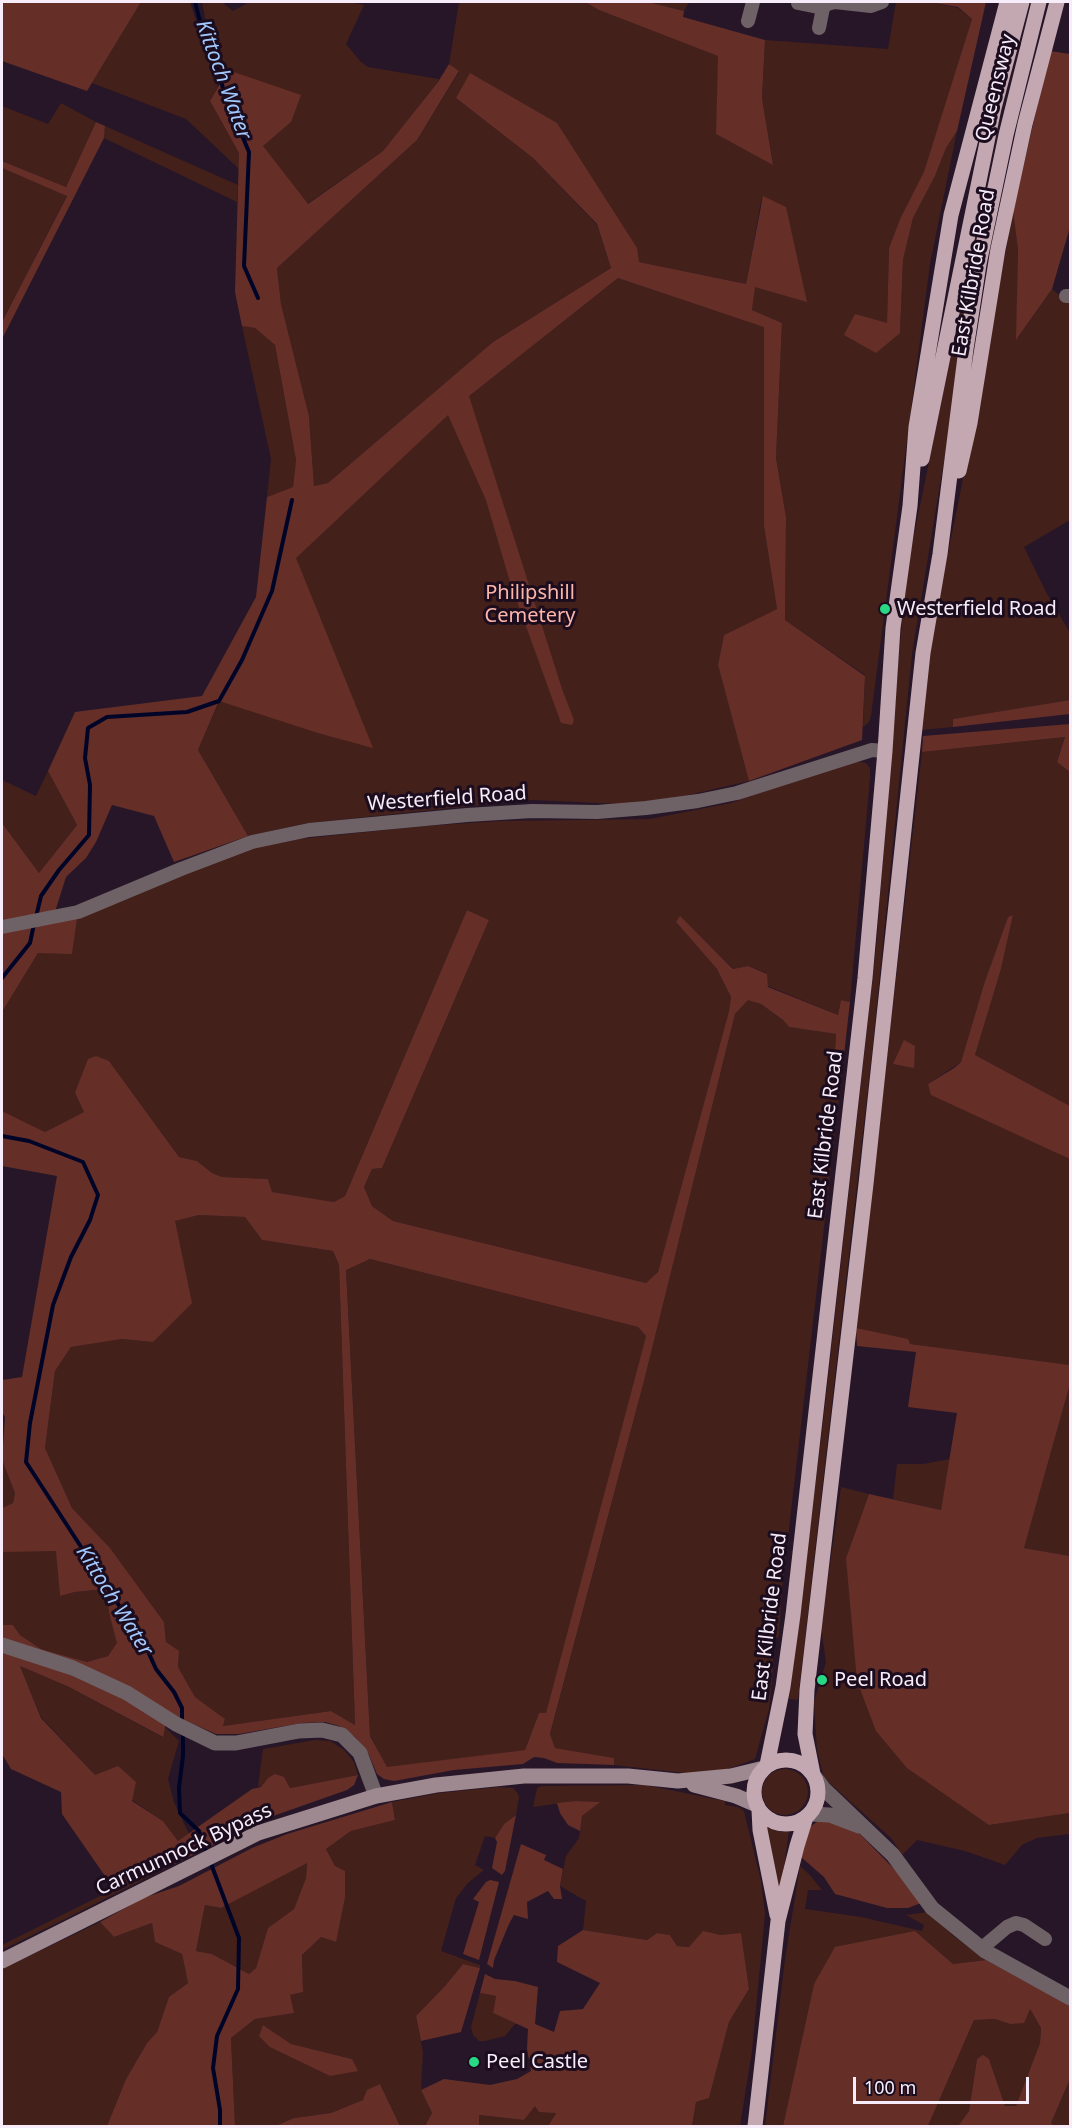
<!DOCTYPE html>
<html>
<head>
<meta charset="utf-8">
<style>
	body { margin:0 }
	#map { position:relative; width:1072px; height:2128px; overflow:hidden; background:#261628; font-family:"Noto Sans",sans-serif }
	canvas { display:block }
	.frame { position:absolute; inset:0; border:3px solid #f7ecf9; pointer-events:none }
	.scale { position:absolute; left:853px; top:2077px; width:176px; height:27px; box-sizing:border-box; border:3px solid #f7ecf9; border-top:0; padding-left:8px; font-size:18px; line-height:21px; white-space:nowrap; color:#f7ecf9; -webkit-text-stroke:4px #1c0d1e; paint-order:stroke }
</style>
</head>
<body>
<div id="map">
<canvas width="1072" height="2128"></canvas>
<div class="frame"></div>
<div class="scale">100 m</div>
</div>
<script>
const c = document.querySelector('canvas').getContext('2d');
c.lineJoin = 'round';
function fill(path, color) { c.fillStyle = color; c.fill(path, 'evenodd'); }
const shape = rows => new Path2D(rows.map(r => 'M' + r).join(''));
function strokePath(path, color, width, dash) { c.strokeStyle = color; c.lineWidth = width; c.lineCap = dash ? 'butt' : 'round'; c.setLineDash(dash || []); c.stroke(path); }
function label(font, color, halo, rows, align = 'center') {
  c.font = font + ' "Noto Sans",sans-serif'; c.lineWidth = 6; c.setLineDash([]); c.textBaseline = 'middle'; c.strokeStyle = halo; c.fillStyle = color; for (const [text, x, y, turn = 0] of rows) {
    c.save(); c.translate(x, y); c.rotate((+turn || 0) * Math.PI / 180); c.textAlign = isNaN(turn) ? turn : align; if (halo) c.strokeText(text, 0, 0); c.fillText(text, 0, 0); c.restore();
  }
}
const green = shape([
	[141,2,190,2,218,87,210,101,239,153,239,169,186,119,92,83],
	[202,2,222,2,233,11,246,4,245,2,350,2,364,5,346,44,361,62,368,67,439,79,438,82,383,151,307,204,262,146,291,122,228,70,225,75,208,32],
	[459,2,585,2,599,10,719,56,716,134,773,164,762,98,765,40,888,49,896,2,928,2,958,8,972,19,925,172,900,219,889,248,887,323,900,333,903,260,913,218,935,176,946,148,957,131,930,264,871,716,869,722,863,727,865,675,785,620,786,517,776,458,782,323,752,310,762,196,746,284,639,262,557,123,456,98,533,158,597,225,611,268,493,342,328,483,314,486,309,416,281,304,277,268,417,140,459,72,449,64],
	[648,2,689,2,684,11],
	[61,103,96,122,66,187,2,161,2,106,48,124],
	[105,126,238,185,237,202,104,138],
	[2,168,67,195,2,322],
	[982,204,971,267,950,424,912,654,872,1053,798,1700,789,1699,824,1414,876,948,897,677,907,569],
	[1013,211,1018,250,1017,339,1052,289,1065,300,1070,301,1070,520,1024,547,1046,592,1070,633,1070,700,954,719,953,727,921,730,931,636,960,494],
	[618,278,764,326,764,526,777,609,724,635,718,665,749,781,645,805,532,800,490,804,308,823,248,836,198,750,279,565,469,395],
	[242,326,255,328,275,345,296,460,293,487,267,497,271,459],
	[1065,737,1057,761,1070,772,1070,1106,975,1055,1001,969,1013,915,1008,917,984,984,961,1062,928,1084,1070,1159,1070,1365,909,1344,856,1328,922,752],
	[915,1046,911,1066,893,1064],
	[850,760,866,763,870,768,870,778,850,1002,841,1000,838,1015,768,986,766,973,748,966,734,969,680,917,676,922,717,969,731,997,729,1011,658,1272,646,1283,393,1221,372,1206,364,1187,372,1169,382,1168,489,920,467,910,345,1196,334,1202,272,1192,268,1179,222,1177,212,1173,197,1161,179,1157,109,1061,75,1093,84,1112,45,1132,2,1111,2,1012,38,953,72,953,77,919,235,851,299,839,424,826,499,821,650,819,731,803],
	[48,771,77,825,39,873,2,823,2,780,36,796],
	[748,999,761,1004,783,1020,789,1027,836,1034,834,1070,842,1073,782,1589,779,1636,771,1643,769,1652,773,1652,773,1668,769,1709,755,1759,731,1768,730,1773,702,1775,614,1765,614,1758,555,1748,550,1735,644,1381,735,1014],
	[199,1215,245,1217,262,1240,333,1251,339,1265,355,1725,331,1711,223,1726,225,1719,195,1697,178,1667,179,1652,166,1642,164,1622,110,1548,72,1508,45,1448,55,1371,71,1347,122,1339,153,1342,174,1221],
	[370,1259,638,1327,646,1336,546,1714,539,1713,525,1750,387,1768,370,1735,346,1269],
	[1070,1384,1070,1556,1024,1548],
	[950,1459,941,1510,893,1499,897,1464,923,1464],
	[2,1460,15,1493,13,1503,2,1508],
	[841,1487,869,1494,846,1558,989,1825,1070,1813,1070,1834,1037,1838,1022,1845,1005,1865,965,1851,917,1840,902,1855,892,1839,824,1778,817,1750,814,1702,826,1662,821,1628],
	[22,1550,57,1551,60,1596,75,1592,105,1589,110,1617,118,1643,108,1656,87,1662,41,1649,20,1635,13,1625,2,1625,2,1552],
	[20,1666,69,1687,162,1737,165,1727,179,1741,168,1779,174,1802,189,1834,178,1841,163,1821,132,1800,118,1767,95,1775,41,1717],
	[315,1740,330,1741,344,1750,354,1762,358,1775,290,1788,284,1777,268,1778,261,1787,258,1786,263,1749],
	'762 1792a23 23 0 1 1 46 0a23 23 0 1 1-46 0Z',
	[645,1785,725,1801,725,1805,738,1807,744,1811,761,1881,765,1914,752,2051,740,2126,692,2126,696,2102,709,2098,729,2022,749,1989,741,1934,721,1935,703,1932,689,1947,677,1946,670,1935,657,1933,647,1940,583,1930,586,1901,560,1886,566,1856,579,1838,582,1816,599,1802,576,1801,533,1807,537,1788,541,1786],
	[499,1787,513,1788,517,1792,519,1797,516,1815,504,1824,495,1838,485,1836,475,1865,484,1870,468,1883,456,1898,441,1951,480,1965,480,1968,463,1964,445,1986,416,2016,423,2052,421,2090,432,2113,425,2126,400,2126,380,2084,363,2100,331,2113,294,2118,275,2126,235,2126,231,2038,255,2019,293,2013,289,1995,303,1992,302,1955,321,1937,336,1942,335,1866,326,1849,351,1831,395,1820,392,1802,439,1793],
	[264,2025,290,2044,352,2059,330,2076,317,2069],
	[766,1827,781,1832,789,1831,780,1896],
	[307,1862,306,1878,294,1909,268,1928,256,1968,249,1974,212,1954,196,1951,205,1905,221,1908],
	[174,1864,61,1921,2,1950,2,1945,114,1889],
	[800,1866,809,1874,822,1890,808,1890,805,1909,861,1917,922,1931,924,1925,906,1915,928,1912,951,1934,986,1960,953,1964,915,1931,814,1984,783,2126,765,2126,785,1959],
	[100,1922,114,1937,152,1923,155,1942,182,1954,188,1983,169,1998,157,2032,147,2043,126,2079,107,2126,2,2126,2,1969],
	[480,1993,496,1996,493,2013,516,2023,505,2036,485,2041,479,2041,473,2035,471,2027],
	[1030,2009,1041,2028,1040,2043,1016,2106,1005,2106,989,2059,977,2059,969,2111,958,2126,928,2126,974,2020,995,2019,1010,2024],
	[1070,2079,1070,2126,1054,2126,1051,2123],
	[535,2105,556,2112,548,2126,478,2126,479,2115,524,2120]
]);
const forest = shape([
	[2,2,141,2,87,91,2,61],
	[585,2,648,2,684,11,683,17,765,40,762,98,773,165,716,134,718,56,599,10],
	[928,2,986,2,957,131,946,148,935,176,913,218,903,260,900,333,876,353,844,335,855,314,887,323,889,248,900,219,924,172,972,19,958,7],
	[1050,51,1070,54,1070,227,1052,289,1016,340,1018,250,1013,211],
	[449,64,459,71,417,140,277,268,281,304,309,416,314,486,328,483,493,342,611,268,597,224,533,158,456,98,470,73,557,123,637,248,639,262,746,284,763,196,786,207,807,302,755,287,752,310,782,323,776,458,786,517,785,620,865,676,862,740,749,781,718,665,724,635,777,609,764,526,764,327,618,278,469,396,562,689,574,720,572,725,561,723,510,582,486,500,448,415,296,558,373,748,318,733,219,701,198,750,248,836,174,862,154,816,112,805,96,842,86,858,66,877,54,915,78,912,72,954,38,953,2,1012,3,887,2,823,39,873,77,825,48,771,75,712,202,696,256,597,267,497,293,487,296,460,275,345,255,328,242,326,235,292,239,153,210,101,228,70,301,95,291,122,263,146,308,204,383,151,438,82],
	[96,122,105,126,104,138,2,339,2,322,67,196,2,168,2,161,66,187],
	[1070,700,1070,714,953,727,953,719],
	[1070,724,1070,772,1057,762,1065,737,922,752,923,736],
	[467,910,489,920,382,1168,372,1169,364,1187,372,1206,393,1221,646,1283,658,1272,729,1011,731,997,717,969,676,922,680,916,733,969,748,966,767,974,768,987,838,1015,841,1000,850,1002,842,1073,834,1070,836,1034,789,1027,783,1020,761,1004,748,1000,735,1014,644,1381,550,1734,555,1748,614,1758,614,1765,557,1763,544,1758,534,1757,523,1764,454,1770,394,1781,384,1779,377,1774,368,1753,355,1737,339,1726,325,1722,302,1723,239,1734,216,1734,168,1713,163,1737,69,1687,20,1666,41,1718,95,1775,118,1766,136,1782,132,1801,163,1821,178,1841,252,1789,261,1787,268,1778,275,1774,284,1777,290,1788,358,1775,354,1785,347,1790,276,1815,174,1864,114,1889,62,1814,61,1792,11,1769,2,1754,2,1625,13,1625,20,1635,41,1649,87,1662,108,1656,117,1643,110,1617,105,1589,75,1592,60,1596,56,1551,2,1552,2,1508,13,1503,15,1493,2,1460,5,1417,2,1412,2,1380,22,1377,57,1176,2,1166,2,1111,45,1132,84,1112,75,1093,88,1059,96,1056,109,1061,179,1157,197,1161,212,1173,222,1177,268,1179,272,1192,334,1202,345,1196],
	[199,1215,245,1217,262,1240,333,1251,339,1265,355,1725,331,1711,223,1726,225,1719,195,1697,178,1667,179,1651,166,1642,164,1622,110,1548,72,1508,45,1448,55,1371,71,1347,122,1339,153,1342,192,1303,175,1221],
	[370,1259,638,1327,646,1336,546,1713,539,1713,525,1750,387,1767,370,1736,346,1270],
	[1013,915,1001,969,975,1055,1070,1106,1070,1159,931,1095,928,1084,954,1068,961,1062,984,984,1008,917],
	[904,1040,915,1046,914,1068,893,1064],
	[856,1328,908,1339,910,1344,1070,1365,1070,1384,1024,1548,1070,1556,1070,1813,989,1825,907,1768,876,1731,857,1681,846,1558,869,1494,941,1510,957,1413,908,1407,916,1352,857,1346],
	[576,1801,600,1802,582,1816,580,1831,568,1825,560,1813,557,1803],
	[392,1802,395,1820,351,1831,326,1849,335,1866,345,1871,345,1897,336,1942,321,1937,302,1955,303,1992,290,1995,294,2013,255,2019,231,2038,235,2126,107,2126,126,2079,147,2043,157,2032,169,1997,188,1983,182,1954,155,1942,152,1923,114,1937,100,1922,143,1898,179,1886,252,1848,287,1834],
	[307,1863,306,1878,294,1909,268,1928,256,1968,249,1974,212,1954,196,1951,205,1905,221,1908],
	[516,1815,505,1871,502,1875,492,1868,497,1842,495,1838,504,1824],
	[818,1821,829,1822,857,1831,897,1872,921,1903,908,1908,887,1908,835,1894,824,1877,801,1857,810,1827],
	[521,1844,546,1855,544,1860,563,1869,560,1886,562,1899,554,1899,548,1891,527,1902,528,1919,514,1915,509,1924,494,1960,493,1968,487,1964],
	[490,1880,499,1882,479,1960,463,1954,479,1902,473,1899,486,1882],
	[583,1930,647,1940,657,1933,670,1935,677,1946,689,1947,703,1931,721,1935,741,1933,749,1989,729,2022,709,2098,696,2102,692,2126,548,2126,556,2113,539,2112,535,2106,524,2120,479,2115,479,2126,425,2126,432,2113,421,2090,444,2079,490,2085,517,2079,531,2071,527,2049,528,2029,493,2013,496,1996,480,1993,485,1974,495,1979,515,1981,538,1987,535,2024,554,2032,560,2011,583,2009,600,1983,557,1962,558,1946],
	[915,1931,953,1964,986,1960,1070,2006,1070,2079,1051,2123,1054,2126,958,2126,969,2111,977,2059,983,2055,989,2059,1005,2106,1016,2106,1040,2043,1041,2028,1030,2009,1024,2023,1010,2024,995,2019,974,2020,928,2126,783,2126,814,1984,835,1947],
	[463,1964,480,1968,461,2032,421,2041,416,2016,445,1986],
	[263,2025,291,2044,352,2059,358,2071,330,2076,270,2047,259,2036],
	[380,2084,400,2126,275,2126,294,2118,331,2113,363,2100,367,2090]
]);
const stream = shape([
	[195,2,205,41,219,74,225,95,249,152,244,266,258,298],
	[36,917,41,896,59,870,89,835,90,785,85,758,88,728,107,717,187,712,219,701,242,660,272,591,292,500],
	[2,978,30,943,34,924],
	[2,1136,29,1141,83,1162,98,1195,90,1220,71,1257,53,1305,30,1423,26,1462,146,1647,156,1669,174,1692,182,1708,182,1723],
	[183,1733,183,1756,179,1788,180,1813,199,1831,207,1854],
	[210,1861,239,1938,238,1989,217,2036,213,2068,220,2110,220,2126]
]);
const minor = shape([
	[798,3,823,8,827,4,835,2,871,6,882,2],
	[748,21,753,2],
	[819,28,823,8],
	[1066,296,1070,296],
	[2,927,78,912,181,869,252,842,309,830,467,815,532,811,597,812,646,808,698,801,737,793,872,750,885,751],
	[982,1948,1007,1927,1016,1923,1024,1925,1045,1939]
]);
const tertiary = shape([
	[2,1645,73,1668,127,1693,176,1724,215,1743,236,1743,299,1731,322,1730,342,1735,360,1753,376,1796],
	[815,1777,824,1789,893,1855,932,1908,985,1951,1070,1998],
	[810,1814,830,1815,859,1826]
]);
const secondary = shape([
	[694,1785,736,1796,757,1805],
	[2,1961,258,1833,376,1796,436,1785,524,1776,628,1776,678,1781,731,1776,764,1768]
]);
const primary = shape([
	[922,459,994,108,1022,2],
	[959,471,970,423,998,249,1025,124,1057,2],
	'754 1792a32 32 0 1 1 64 0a32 32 0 1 1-64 0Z',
	[767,1765,783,1687,793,1615,865,978,885,751,893,628,910,506,916,427,951,215,1007,2],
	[813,1774,805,1734,807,1690,866,1184,923,653,940,554,966,349,979,264,1006,135,1039,2],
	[759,1810,760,1830,777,1915],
	[755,2126,778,1921,797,1846,806,1817]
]);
const markers = [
	[885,609,6,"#29d885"],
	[822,1680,6,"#29d885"],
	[474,2062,6,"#29d885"]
];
const streetNames = [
	["Queensway",996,88,-76],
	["East Kilbride Road",974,273,-80],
	["Westerfield Road",447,799,-4],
	["East Kilbride Road",826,1135,-83],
	["East Kilbride Road",770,1617,-83],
	["Carmunnock Bypass",184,1850,-25]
];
const parkNames = [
	["Philipshill",530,593],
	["Cemetery",530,616]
];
const poiNames = [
	["Westerfield Road",897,609],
	["Peel Road",834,1680],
	["Peel Castle",486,2062]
];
const waterNames = [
	["Kittoch Water",223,80,70],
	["Kittoch Water",114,1601,58]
];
fill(green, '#44201b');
fill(forest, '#652f28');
strokePath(stream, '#000528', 4);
strokePath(minor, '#6f6266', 14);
strokePath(tertiary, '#6f6266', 15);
strokePath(secondary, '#9f8990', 15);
strokePath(primary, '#c3a8b1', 15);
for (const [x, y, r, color] of markers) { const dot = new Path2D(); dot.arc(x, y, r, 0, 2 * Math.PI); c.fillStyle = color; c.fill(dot); strokePath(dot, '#1c0d1e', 2); }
label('20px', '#f7ecf9', '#1c0d1e', streetNames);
label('20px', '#fdb5a9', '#1c0d1e', parkNames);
label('20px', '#f7ecf9', '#1c0d1e', poiNames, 'left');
label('italic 21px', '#a2c9ff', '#1c0d1e', waterNames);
</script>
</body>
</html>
